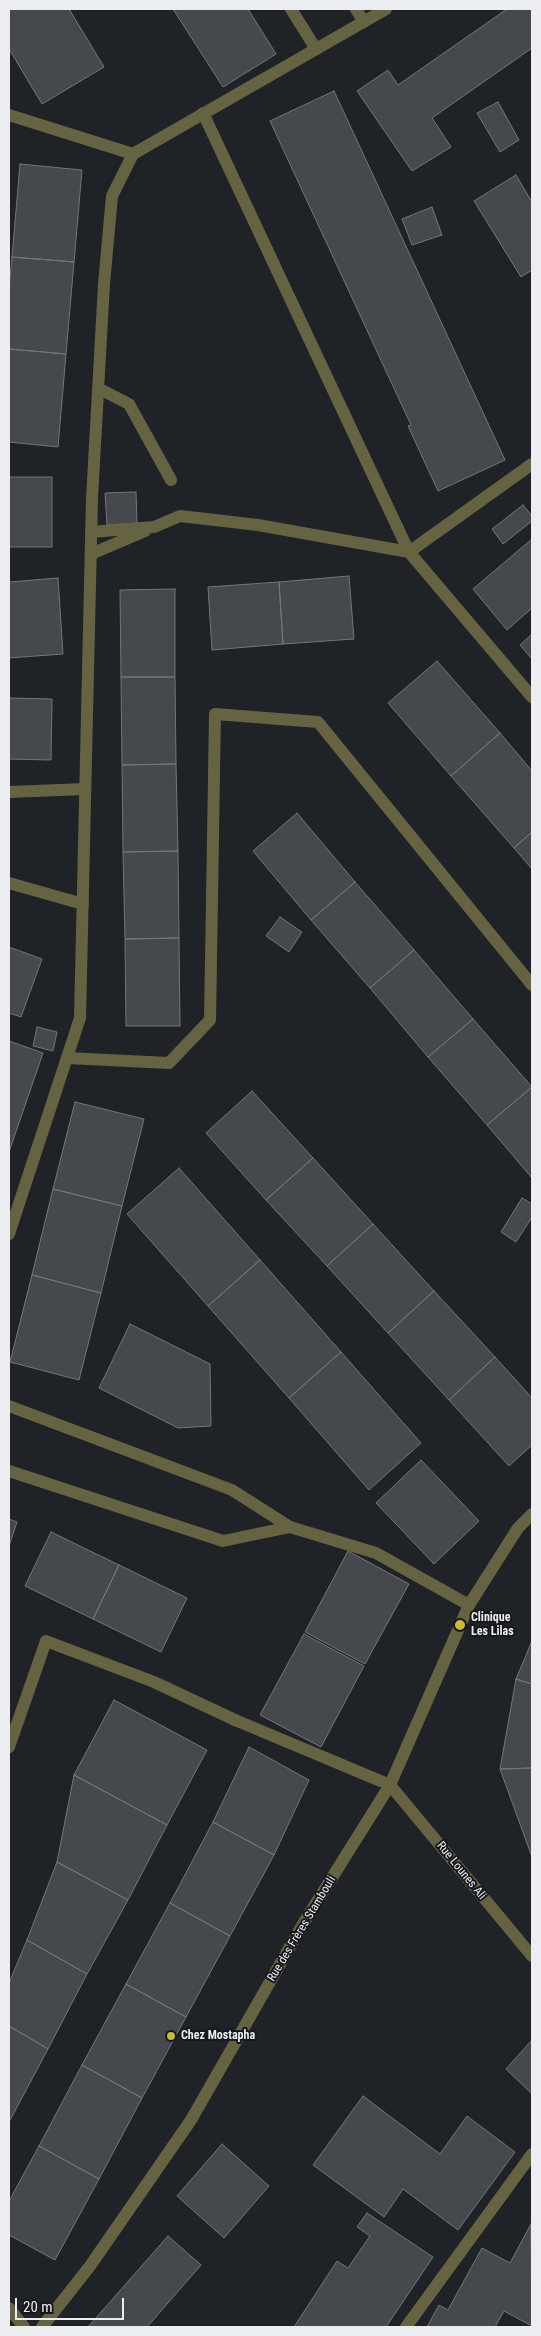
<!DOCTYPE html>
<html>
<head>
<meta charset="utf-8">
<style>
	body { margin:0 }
	#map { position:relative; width:541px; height:2336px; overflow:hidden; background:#1f2226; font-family:"Roboto Condensed",sans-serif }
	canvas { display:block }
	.frame { position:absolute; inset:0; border:10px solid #ebedf0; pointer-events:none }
	.scale { position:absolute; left:15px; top:2298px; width:109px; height:22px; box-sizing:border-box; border:2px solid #ebedf0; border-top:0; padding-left:6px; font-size:15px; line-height:18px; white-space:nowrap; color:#ebedf0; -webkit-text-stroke:4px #16181c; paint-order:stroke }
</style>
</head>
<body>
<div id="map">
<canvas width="541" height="2336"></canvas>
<div class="frame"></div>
<div class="scale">20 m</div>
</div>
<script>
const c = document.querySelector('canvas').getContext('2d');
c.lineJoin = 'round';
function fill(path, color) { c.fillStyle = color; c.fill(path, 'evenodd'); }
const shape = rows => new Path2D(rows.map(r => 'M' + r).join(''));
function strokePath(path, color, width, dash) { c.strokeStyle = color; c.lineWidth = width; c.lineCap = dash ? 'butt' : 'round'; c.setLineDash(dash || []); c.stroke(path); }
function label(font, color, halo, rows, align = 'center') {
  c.font = font + ' "Roboto Condensed",sans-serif'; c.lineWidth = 4; c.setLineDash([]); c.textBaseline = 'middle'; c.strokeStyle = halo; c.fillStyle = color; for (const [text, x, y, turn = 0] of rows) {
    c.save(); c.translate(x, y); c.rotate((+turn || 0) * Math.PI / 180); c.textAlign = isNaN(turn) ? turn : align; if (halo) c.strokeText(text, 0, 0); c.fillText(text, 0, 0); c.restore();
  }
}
const building = shape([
	[11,9,69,9,104,67,42,104,9,49,9,10,11,9],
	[173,9,248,9,276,54,223,87,173,9],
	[507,9,532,9,532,48,432,118,451,147,412,171,357,91,388,70,398,85,507,9],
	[334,91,505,460,438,491,408,426,411,425,270,121,334,91],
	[498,102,519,140,500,152,477,113,498,102],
	[20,164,82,170,74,262,12,257,20,164],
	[516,175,532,202,532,270,521,277,474,201,516,175],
	[432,207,442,235,412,245,402,219,432,207],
	[12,257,74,262,66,354,9,349,9,290,12,257],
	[9,349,66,354,58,447,9,442,9,349],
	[9,477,52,477,52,547,9,547,9,477],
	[136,492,137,523,107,525,105,493,136,492],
	[523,505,532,516,532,521,503,544,492,529,523,505],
	[532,539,532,608,507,630,473,589,532,539],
	[349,576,354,639,283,644,279,582,349,576],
	[58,578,63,654,9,658,9,582,58,578],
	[279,582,283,644,212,650,208,587,279,582],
	[175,589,175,677,121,677,120,590,175,589],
	[532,634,532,659,520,645,532,634],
	[437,661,500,733,451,776,388,703,437,661],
	[121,677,175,677,176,764,122,765,121,677],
	[9,698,52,699,51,760,9,759,9,698],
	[500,733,532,771,532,832,514,848,451,776,500,733],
	[176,764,178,851,123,852,122,765,176,764],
	[297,813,355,882,311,920,253,851,297,813],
	[532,832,532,869,514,848,532,832],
	[178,851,179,938,125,939,123,852,178,851],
	[355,882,414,950,370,988,311,920,355,882],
	[280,917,302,932,289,952,266,936,280,917],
	[179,938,180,1026,126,1026,125,939,179,938],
	[9,947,42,959,21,1017,9,1013,9,947],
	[414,950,473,1019,428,1057,370,988,414,950],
	[473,1019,532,1087,487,1125,428,1057,473,1019],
	[37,1027,57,1032,53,1051,33,1046,37,1027],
	[9,1041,43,1053,9,1152,9,1041],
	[532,1087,532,1178,487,1125,532,1087],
	[252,1091,313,1158,266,1200,206,1133,252,1091],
	[75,1102,144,1119,122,1206,53,1189,75,1102],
	[313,1158,373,1224,327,1266,266,1200,313,1158],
	[179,1168,260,1260,208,1306,127,1214,179,1168],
	[53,1189,122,1206,101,1293,32,1275,53,1189],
	[522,1198,532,1204,532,1217,516,1242,501,1232,522,1198],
	[373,1224,434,1291,388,1333,327,1266,373,1224],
	[260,1260,341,1352,289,1398,208,1306,260,1260],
	[32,1275,101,1293,79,1380,10,1362,32,1275],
	[434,1291,495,1357,449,1400,388,1333,434,1291],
	[130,1324,210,1364,211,1426,178,1428,99,1388,130,1324],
	[341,1352,421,1443,369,1490,289,1398,341,1352],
	[495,1357,532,1398,532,1445,509,1466,449,1400,495,1357],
	[421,1460,479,1521,434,1564,376,1503,421,1460],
	[9,1519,17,1522,9,1546,9,1519],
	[51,1532,119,1565,93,1619,25,1586,51,1532],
	[348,1551,409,1584,365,1664,305,1632,348,1551],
	[119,1565,187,1598,161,1652,93,1619,119,1565],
	[304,1634,364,1666,321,1747,260,1715,304,1634],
	[532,1641,532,1684,516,1679,532,1641],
	[516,1679,532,1684,532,1768,500,1769,516,1679],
	[114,1700,207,1750,167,1825,74,1775,114,1700],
	[249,1747,309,1780,274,1855,213,1822,249,1747],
	[532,1768,532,1857,500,1769,532,1768],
	[74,1775,167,1825,128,1900,57,1862,74,1775],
	[213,1822,274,1855,230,1936,170,1903,213,1822],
	[57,1862,128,1900,87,1974,27,1940,57,1862],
	[170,1903,230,1936,186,2017,126,1984,170,1903],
	[27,1940,87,1974,48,2049,9,2026,9,1983,27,1940],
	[126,1984,186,2017,142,2098,82,2065,126,1984],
	[9,2026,48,2049,9,2122,9,2026],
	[532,2040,532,2094,506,2069,532,2040],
	[82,2065,142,2098,99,2179,39,2146,82,2065],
	[363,2096,440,2154,467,2116,515,2152,458,2230,403,2189,384,2217,313,2165,363,2096],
	[222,2144,269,2186,224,2238,177,2196,222,2144],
	[39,2146,99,2179,55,2260,9,2235,9,2201,39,2146],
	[367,2213,433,2257,386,2327,294,2327,337,2261,348,2268,370,2236,357,2227,367,2213],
	[531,2224,532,2326,504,2311,495,2327,427,2327,439,2305,448,2310,482,2248,510,2263,531,2224],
	[168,2236,201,2265,147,2327,88,2327,168,2236]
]);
const service = shape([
	[291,9,316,49],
	[356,9,364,22],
	[203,113,409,552,532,697],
	[91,532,154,527,180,516,258,525,409,552,532,464],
	[91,554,145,531],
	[9,792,85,789],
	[9,883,83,904],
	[67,1058,169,1063,210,1020,215,714,318,722,532,985],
	[9,1406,232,1490,290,1527,376,1553,469,1605],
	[9,1471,223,1541,290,1527],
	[9,1747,46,1641,154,1682,235,1720],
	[9,2308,24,2327]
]);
const minor = shape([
	[9,115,133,154],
	[98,388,129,404,171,480],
	[9,1234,80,1018,92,498,104,284,112,196,133,154,386,9],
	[235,1720,390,1785,532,1956],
	[42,2327,90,2266,191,2120,303,1924,390,1785,469,1605,518,1528,532,1514],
	[406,2327,532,2154]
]);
const markers = [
	[460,1625,6,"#c8bb3b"],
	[171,2036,5,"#c8bb3b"]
];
const poiNames = [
	["Clinique",471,1618],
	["Les Lilas",471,1632],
	["Chez Mostapha",181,2036]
];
const streetNames = [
	["Rue Lounes Ali",461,1871,51],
	["Rue des Frères Stambouli",302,1929,-59]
];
fill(building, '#45484c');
strokePath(building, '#73777c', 1);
strokePath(service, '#666342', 12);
strokePath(minor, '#666342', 12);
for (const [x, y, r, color] of markers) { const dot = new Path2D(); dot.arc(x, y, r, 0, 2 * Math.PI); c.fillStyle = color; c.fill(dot); strokePath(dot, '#16181c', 2); }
label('bold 12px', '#ebedf0', '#16181c', poiNames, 'left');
label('12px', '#ebedf0', '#16181c', streetNames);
</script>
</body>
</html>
